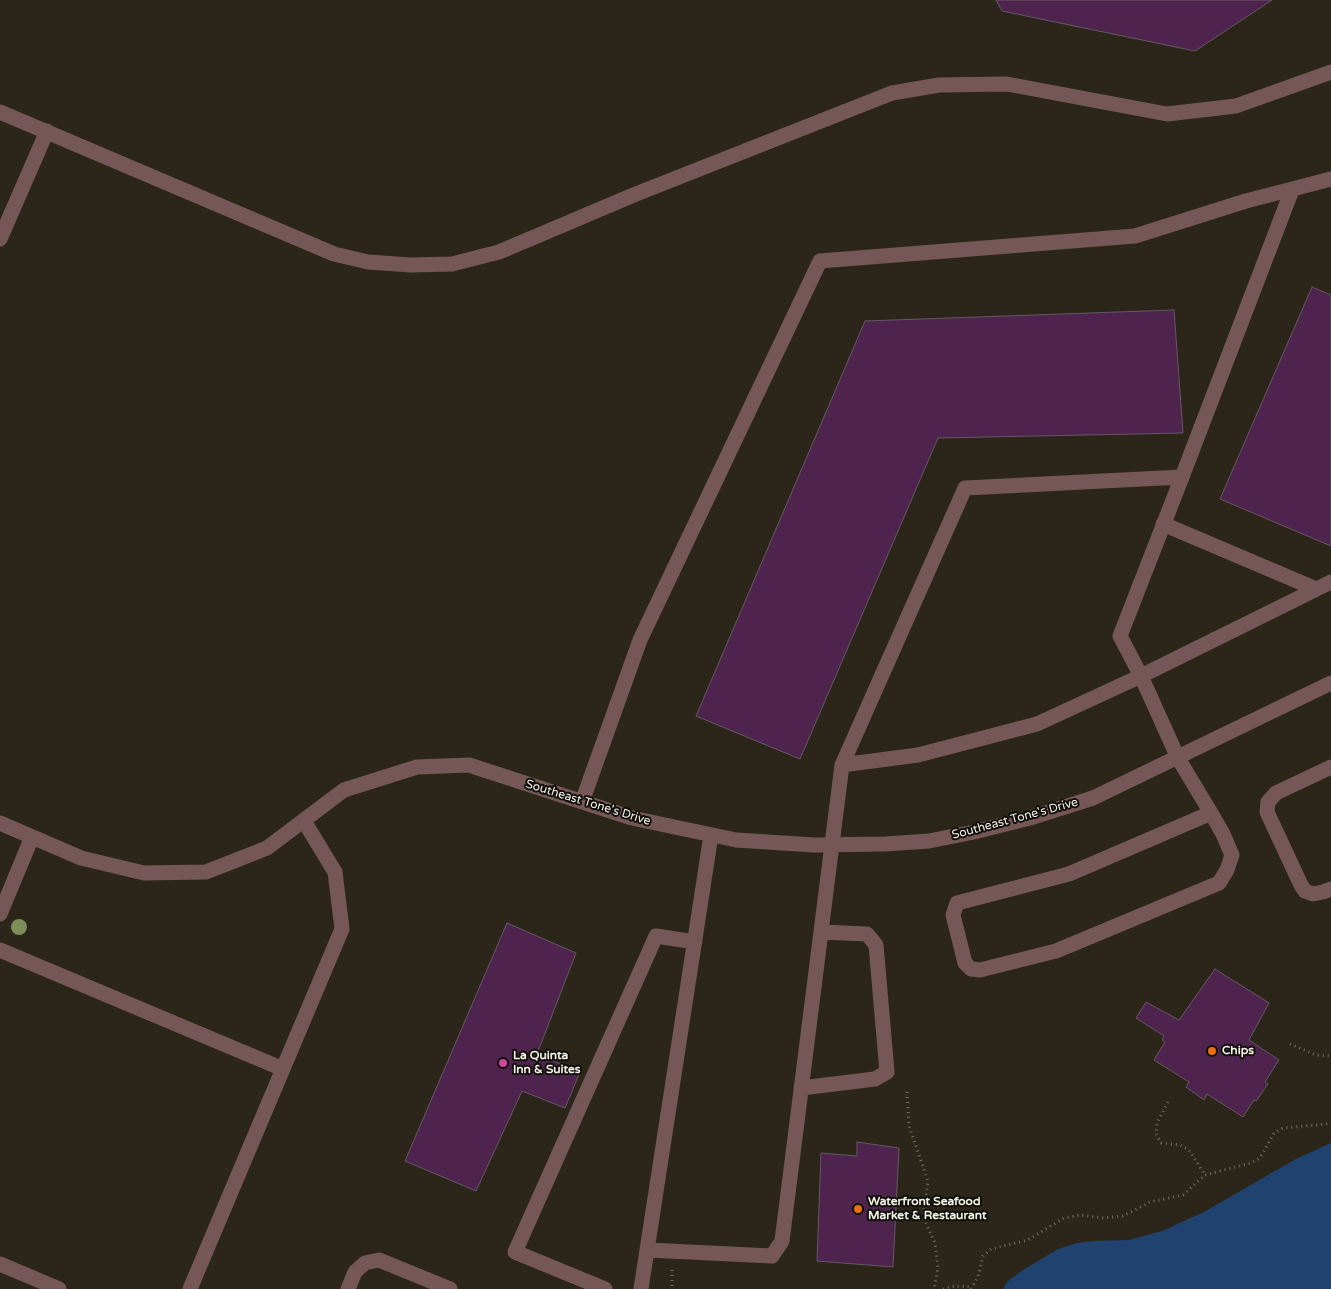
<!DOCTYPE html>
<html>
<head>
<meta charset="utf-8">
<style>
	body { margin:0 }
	canvas { display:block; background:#2b2619 }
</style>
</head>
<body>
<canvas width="1331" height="1289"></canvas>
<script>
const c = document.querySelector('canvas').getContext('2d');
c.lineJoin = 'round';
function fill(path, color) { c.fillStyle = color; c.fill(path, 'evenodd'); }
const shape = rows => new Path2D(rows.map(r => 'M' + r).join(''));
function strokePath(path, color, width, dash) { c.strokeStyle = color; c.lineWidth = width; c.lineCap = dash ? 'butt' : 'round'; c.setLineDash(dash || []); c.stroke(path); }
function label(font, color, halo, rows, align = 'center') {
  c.font = font + ' "Varela Round",sans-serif'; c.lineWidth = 4; c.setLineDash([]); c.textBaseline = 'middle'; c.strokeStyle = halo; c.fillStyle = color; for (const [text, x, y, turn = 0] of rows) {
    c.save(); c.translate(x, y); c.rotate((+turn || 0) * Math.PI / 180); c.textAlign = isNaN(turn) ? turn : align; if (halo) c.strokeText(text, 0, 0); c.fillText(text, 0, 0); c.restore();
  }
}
const water = shape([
	[1331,1143,1331,1289,1003,1289,1008,1281,1023,1270,1058,1249,1077,1243,1092,1241,1129,1240,1162,1231,1204,1212,1294,1160]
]);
const building = shape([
	[996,0,1272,0,1195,51,1002,11,996,0],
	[1312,287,1331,295,1331,546,1220,499,1312,287],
	[1174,310,1183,433,938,438,800,759,696,716,865,321,1174,310],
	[507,923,576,953,537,1054,580,1072,565,1108,522,1091,476,1191,405,1161,507,923],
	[1215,969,1269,1003,1249,1040,1279,1060,1265,1082,1268,1084,1256,1101,1254,1100,1243,1117,1207,1094,1204,1100,1186,1087,1189,1082,1154,1060,1165,1042,1162,1040,1164,1036,1136,1018,1146,1002,1179,1020,1215,969],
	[857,1142,899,1148,893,1267,817,1261,821,1153,857,1156,857,1142]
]);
const path = shape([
	[1290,1044,1316,1055,1331,1056],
	[907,1092,909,1126,928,1181,923,1217,935,1243,938,1268,934,1289],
	[1168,1102,1157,1123,1156,1134,1161,1143,1180,1145,1189,1150,1205,1175],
	[672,1270,672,1289],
	[943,1289,955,1286,972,1287],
	[971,1289,978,1277,983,1256,991,1249,1028,1240,1064,1218,1080,1215,1104,1218,1123,1216,1150,1202,1183,1195,1205,1175,1251,1163,1260,1158,1274,1133,1283,1128,1326,1124,1331,1122]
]);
const minor = shape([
	[0,112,334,254,368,262,411,265,452,264,499,252,636,194,892,93,939,85,1007,84,1167,114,1236,106,1331,72],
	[0,239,47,131],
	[1182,477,1120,636,1141,676,1178,758,1211,813,1223,834,1232,855,1227,870,1219,883,1056,951,980,970,971,969,965,963,953,915,957,903,1069,874,1211,813],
	[1163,524,1316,589],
	[842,765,965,488,1182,477,1292,190],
	[1331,767,1276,793,1268,802,1267,812,1301,885,1305,891,1313,894,1323,892,1331,889],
	[582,802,640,640,820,261,1135,236,1246,201,1331,179],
	[0,823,81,858,144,873,206,872,267,848,344,790,417,767,469,765,632,818,736,840,814,845,885,844,929,841,974,832,1030,818,1093,798,1331,683],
	[0,914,32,837],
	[0,950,283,1069],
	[801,1088,875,1079,887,1072,876,945,867,934,821,932],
	[648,1250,772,1256,782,1241,842,765,918,755,1037,724,1141,676,1331,582],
	[0,1264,59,1289],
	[190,1289,342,929,335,872,304,821],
	[348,1289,355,1272,365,1263,379,1260,450,1289],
	[605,1289,515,1252,656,936,695,942],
	[641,1289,711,835]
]);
const trees = [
	[19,927]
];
const markers = [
	[1212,1051,5,"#e8710a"],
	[503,1063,5,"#d1479c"],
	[858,1209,5,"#e8710a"]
];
const streetNames = [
	["Southeast Tone's Drive",588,803,17],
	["Southeast Tone's Drive",1015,819,-15]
];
const poiNames = [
	["Chips",1222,1051],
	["La Quinta",513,1056],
	["Inn & Suites",513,1070],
	["Waterfront Seafood",868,1202],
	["Market & Restaurant",868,1216]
];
fill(water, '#20426f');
fill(building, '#4e244e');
strokePath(building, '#645863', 1);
strokePath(path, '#726d62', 3, [1, 4]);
strokePath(minor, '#755757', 15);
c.fillStyle = '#7e8e59';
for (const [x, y] of trees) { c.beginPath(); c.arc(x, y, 8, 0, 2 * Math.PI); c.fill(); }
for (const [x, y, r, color] of markers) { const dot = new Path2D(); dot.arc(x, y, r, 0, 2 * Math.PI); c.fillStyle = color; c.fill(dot); strokePath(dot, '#110f09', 2); }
label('12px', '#f2efe7', '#110f09', streetNames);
label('bold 12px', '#f2efe7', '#110f09', poiNames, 'left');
</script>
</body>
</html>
